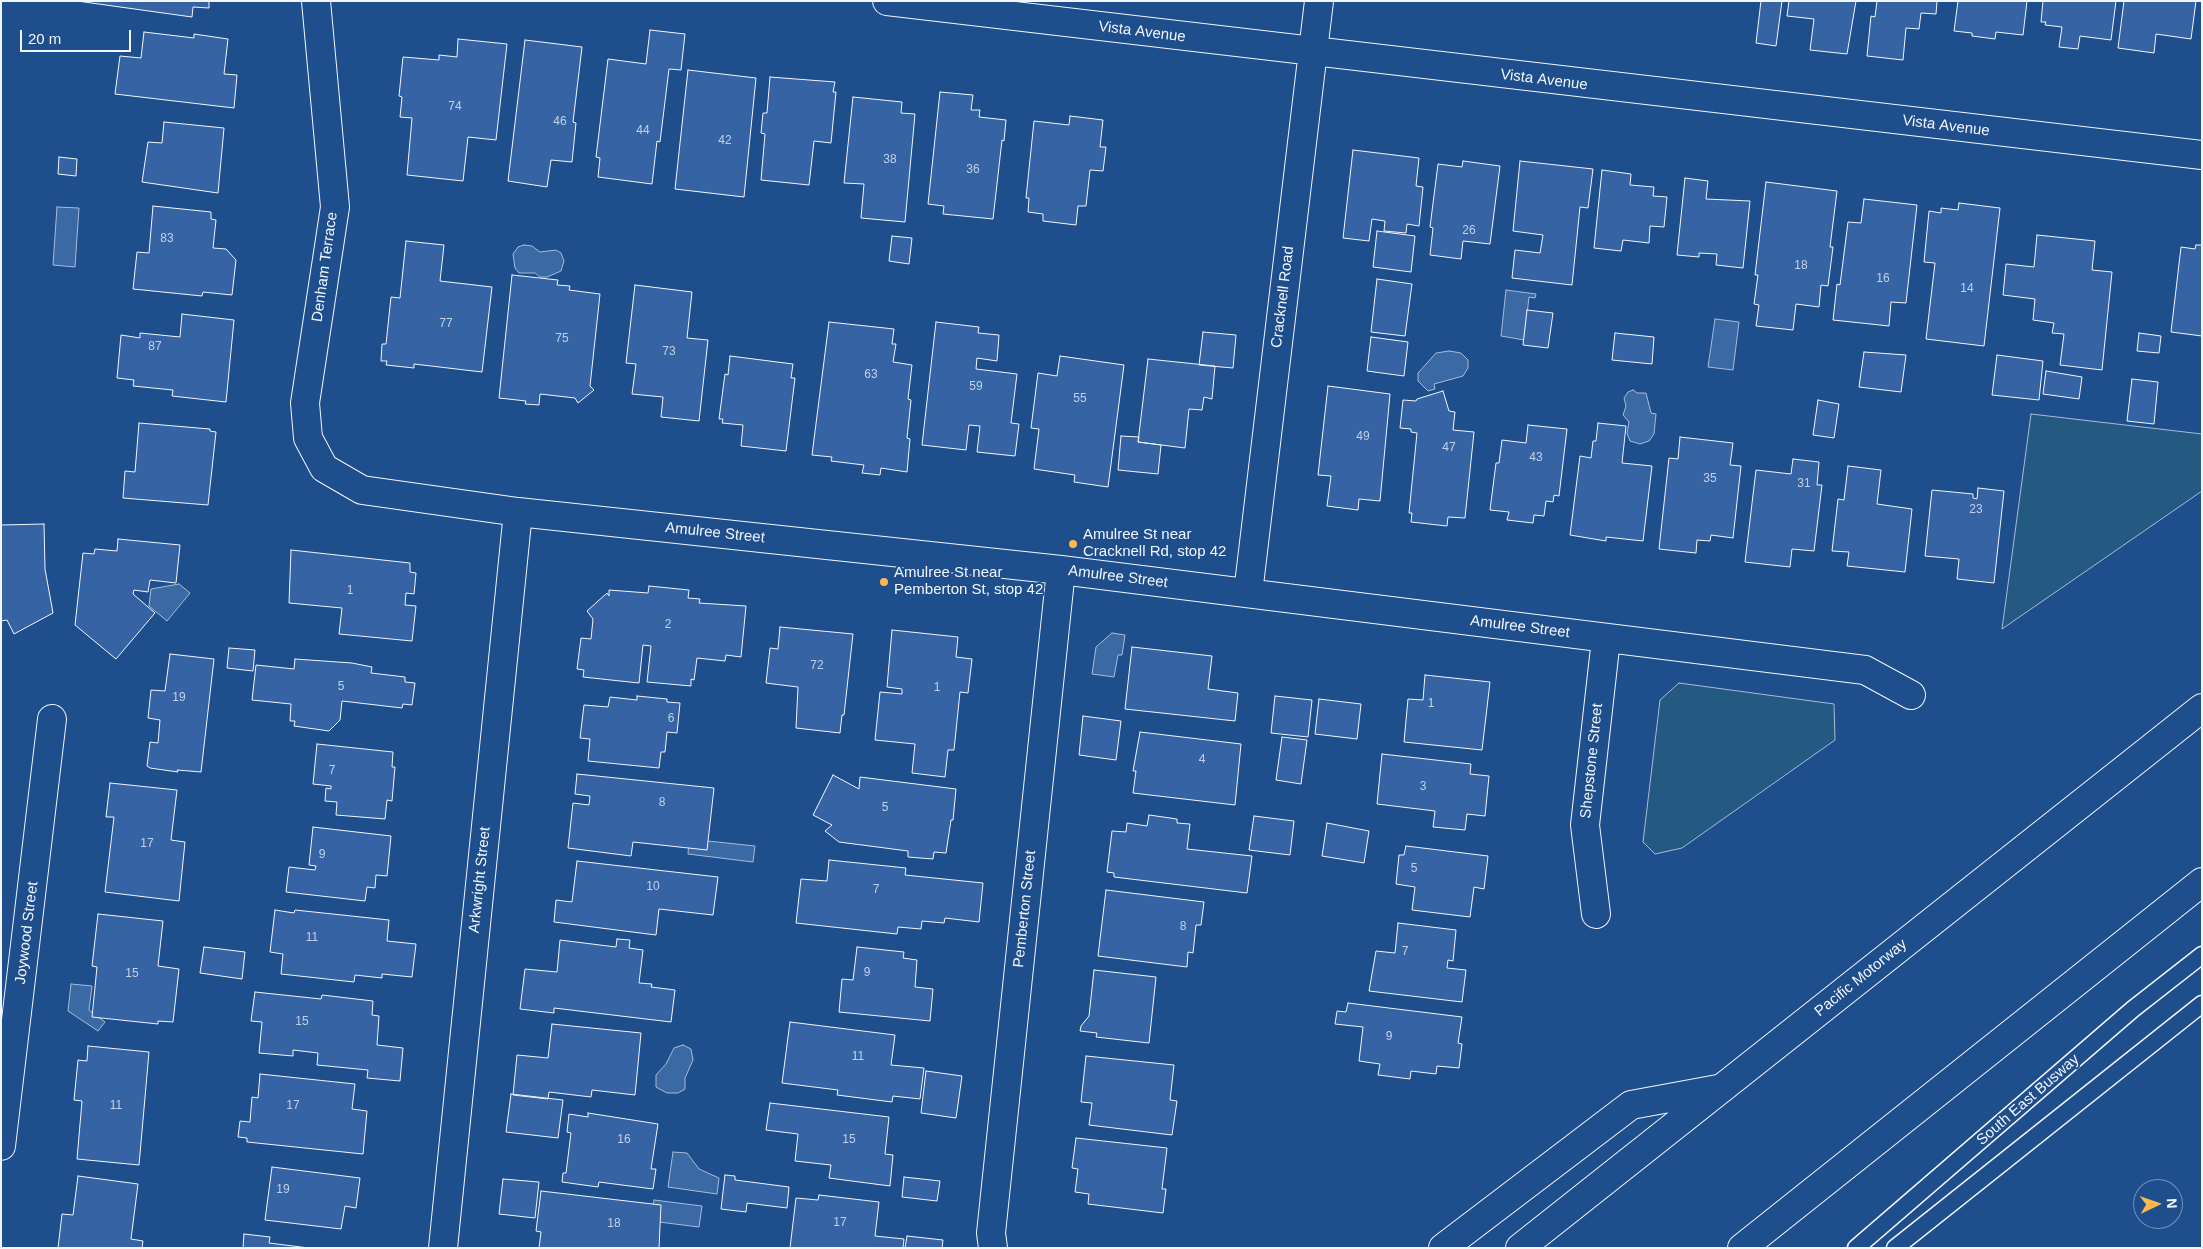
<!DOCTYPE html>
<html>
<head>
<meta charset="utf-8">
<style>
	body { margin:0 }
	#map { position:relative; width:2203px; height:1249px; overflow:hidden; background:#1f4e8c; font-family:Helvetica,sans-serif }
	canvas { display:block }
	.frame { position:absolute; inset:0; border:2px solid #f2f6ff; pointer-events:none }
	.north { position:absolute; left:2133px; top:1179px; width:50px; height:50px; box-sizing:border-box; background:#1f4e8c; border:1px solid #7391ba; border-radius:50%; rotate:87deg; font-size:14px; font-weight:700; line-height:20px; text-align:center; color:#f2f6ff }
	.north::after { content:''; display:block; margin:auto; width:18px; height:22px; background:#ffb74d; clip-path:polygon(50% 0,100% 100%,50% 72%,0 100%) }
	.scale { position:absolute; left:20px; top:30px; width:111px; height:22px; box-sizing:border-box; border:2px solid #f2f6ff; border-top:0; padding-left:6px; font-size:15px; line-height:18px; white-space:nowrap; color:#f2f6ff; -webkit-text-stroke:4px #1f4e8c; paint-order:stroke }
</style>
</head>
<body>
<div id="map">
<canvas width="2203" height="1249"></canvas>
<div class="frame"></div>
<div class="north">N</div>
<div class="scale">20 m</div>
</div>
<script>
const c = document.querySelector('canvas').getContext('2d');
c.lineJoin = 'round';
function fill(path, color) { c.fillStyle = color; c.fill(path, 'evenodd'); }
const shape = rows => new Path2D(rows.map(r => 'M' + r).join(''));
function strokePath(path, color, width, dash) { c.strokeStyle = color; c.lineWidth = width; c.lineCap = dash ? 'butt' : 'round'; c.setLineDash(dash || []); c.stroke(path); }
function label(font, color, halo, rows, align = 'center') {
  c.font = font + ' Helvetica,sans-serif'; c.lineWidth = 4; c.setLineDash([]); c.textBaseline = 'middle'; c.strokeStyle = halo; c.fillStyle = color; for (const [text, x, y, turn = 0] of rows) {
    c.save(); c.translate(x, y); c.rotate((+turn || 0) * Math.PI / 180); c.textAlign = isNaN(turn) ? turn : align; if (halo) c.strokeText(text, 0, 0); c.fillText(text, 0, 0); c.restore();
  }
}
const green = shape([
	[2031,414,2202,434,2202,491,2002,629,2031,414],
	[1679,683,1834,704,1835,740,1682,848,1655,854,1643,842,1660,700,1679,683]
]);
const water = shape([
	[57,207,79,208,75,267,53,265,57,207],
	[524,245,532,246,540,252,556,250,561,253,564,261,561,271,547,277,540,277,535,273,519,273,515,268,513,254,518,247,524,245],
	[1506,290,1536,294,1535,298,1529,297,1524,340,1501,336,1506,290],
	[1715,319,1739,322,1733,370,1708,367,1715,319],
	[1449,351,1461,353,1468,360,1468,368,1463,376,1434,384,1435,389,1428,391,1418,381,1418,373,1436,353,1449,351],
	[1633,390,1637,393,1646,393,1651,413,1656,414,1654,434,1649,441,1640,444,1630,441,1627,433,1629,422,1623,415,1626,406,1624,398,1628,392,1633,390],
	[179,584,190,593,167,621,149,606,151,589,179,584],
	[1112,633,1125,635,1122,655,1118,655,1114,677,1092,674,1096,647,1112,633],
	[689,839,755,846,753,862,688,854,689,839],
	[71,984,92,986,89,1010,105,1022,98,1031,68,1011,71,984],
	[683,1045,691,1049,693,1060,685,1078,685,1089,678,1093,667,1093,656,1087,656,1075,666,1064,674,1048,683,1045],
	[673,1152,687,1153,699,1169,719,1178,717,1194,668,1187,673,1152],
	[654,1200,702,1206,699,1227,651,1221,654,1200]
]);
const building = shape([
	[77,1,209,1,209,8,193,7,192,17,77,1],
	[1761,1,1782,1,1776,46,1756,43,1761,1],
	[1789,1,1856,1,1847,54,1810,50,1814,19,1787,16,1789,1],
	[1877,1,1937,1,1936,14,1921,13,1919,29,1906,28,1903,60,1867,56,1871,16,1875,17,1877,1],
	[1958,1,2027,1,2023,35,1996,32,1995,39,1972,36,1972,33,1954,31,1958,1],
	[2043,1,2116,1,2111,40,2080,36,2078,49,2059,47,2062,27,2045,25,2046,22,2041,22,2043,1],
	[2124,1,2196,1,2191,39,2156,34,2154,53,2118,48,2124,1],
	[650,30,685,34,681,70,669,69,660,142,657,141,652,184,598,177,600,158,596,157,608,59,646,64,650,30],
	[144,32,194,38,194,34,228,39,224,74,237,75,234,108,115,94,120,56,141,58,144,32],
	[458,39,507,44,496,140,468,137,463,181,407,175,412,118,400,117,402,97,399,96,403,57,439,60,439,55,457,57,458,39],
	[525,40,582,47,573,122,576,123,572,162,551,160,547,187,508,181,525,40],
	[688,70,756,78,744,197,675,189,688,70],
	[770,77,835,82,833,92,836,92,831,143,814,141,809,185,761,180,765,134,761,133,763,113,767,113,770,77],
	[940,92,973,95,971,110,980,110,979,117,1006,120,1004,141,1002,140,993,219,943,214,944,206,928,204,940,92],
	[853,97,902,102,901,113,915,114,905,222,861,218,864,184,844,183,853,97],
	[1070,116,1103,120,1100,147,1106,147,1103,171,1090,170,1086,206,1078,206,1076,225,1043,221,1043,214,1028,212,1029,198,1026,198,1034,121,1069,125,1070,116],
	[164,122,224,128,218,193,142,182,148,142,162,143,164,122],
	[1353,150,1419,158,1416,186,1423,187,1419,226,1407,224,1406,233,1384,231,1385,221,1372,219,1369,241,1343,238,1353,150],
	[59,157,77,159,76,176,58,174,59,157],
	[1463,161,1500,166,1490,244,1463,241,1461,259,1430,255,1433,228,1430,227,1438,164,1462,167,1463,161],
	[1520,161,1593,169,1588,208,1580,207,1572,285,1512,278,1515,250,1540,253,1543,235,1513,231,1520,161],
	[1602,170,1631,174,1630,185,1654,187,1653,196,1667,197,1664,227,1650,226,1649,243,1623,240,1621,251,1594,248,1602,170],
	[1685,178,1708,181,1706,199,1750,201,1743,268,1716,265,1717,254,1699,253,1699,257,1677,255,1685,178],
	[1766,182,1837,191,1830,247,1833,247,1828,286,1821,285,1819,307,1796,304,1793,330,1756,326,1759,305,1754,304,1758,275,1755,275,1766,182],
	[1864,199,1917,205,1906,303,1891,302,1889,326,1833,320,1837,284,1840,285,1848,222,1861,223,1864,199],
	[1959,203,2000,208,1984,346,1926,339,1935,263,1924,262,1929,211,1941,213,1941,208,1958,210,1959,203],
	[153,206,211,212,211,219,216,220,213,248,226,249,236,260,232,295,203,292,202,296,133,289,137,252,149,253,153,206],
	[1377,231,1415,236,1411,272,1373,267,1377,231],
	[2037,235,2095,241,2092,270,2112,272,2102,370,2060,365,2064,334,2052,333,2054,323,2033,320,2035,299,2003,295,2006,264,2034,267,2037,235],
	[892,236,912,238,909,264,889,261,892,236],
	[406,241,444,245,440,281,492,287,482,372,414,364,414,368,386,365,387,361,381,361,382,344,386,344,391,297,400,298,406,241],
	[2196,245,2202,245,2202,336,2171,332,2181,247,2195,249,2196,245],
	[512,275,558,280,557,285,570,286,569,290,600,294,590,386,594,390,578,403,575,398,540,394,539,405,525,404,526,401,499,398,512,275],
	[1377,279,1412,284,1405,336,1371,332,1377,279],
	[635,285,692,292,687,338,708,340,699,421,661,417,663,397,632,394,636,364,626,363,635,285],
	[1527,310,1553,313,1548,348,1523,345,1527,310],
	[182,314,234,320,226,402,172,396,173,390,133,386,134,380,117,378,121,335,140,338,140,333,180,337,182,314],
	[829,322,894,329,892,344,896,344,893,362,912,365,908,399,911,400,907,438,910,439,907,472,881,468,880,475,862,473,864,465,831,461,832,457,812,455,829,322],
	[936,322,979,327,978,333,999,335,997,361,977,358,976,369,1017,374,1011,423,1019,424,1015,456,977,452,980,426,969,425,966,450,922,445,936,322],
	[1203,332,1236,335,1233,368,1199,365,1203,332],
	[1615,333,1654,337,1652,364,1612,360,1615,333],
	[2139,333,2161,336,2159,353,2137,351,2139,333],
	[1371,337,1408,342,1404,376,1367,371,1371,337],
	[1864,352,1906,355,1901,392,1859,387,1864,352],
	[1997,355,2043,361,2039,400,1992,395,1997,355],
	[730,356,793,364,791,378,795,378,786,451,741,446,743,425,722,423,723,419,719,419,725,374,728,375,730,356],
	[1060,356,1124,365,1108,487,1074,482,1075,475,1034,469,1039,429,1031,428,1038,373,1057,376,1060,356],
	[1148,359,1215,366,1212,399,1204,397,1202,410,1189,409,1185,448,1138,442,1148,359],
	[2046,371,2082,377,2079,399,2043,394,2046,371],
	[2132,379,2158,382,2154,424,2127,421,2132,379],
	[1328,386,1390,394,1380,501,1359,499,1358,510,1327,506,1331,476,1318,475,1328,386],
	[1443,391,1449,411,1455,412,1453,430,1474,432,1465,518,1448,517,1447,526,1411,522,1412,513,1409,513,1417,433,1411,432,1411,429,1400,428,1403,400,1416,401,1417,399,1443,391],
	[1818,400,1839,404,1834,438,1813,435,1818,400],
	[139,423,210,429,210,431,216,432,208,505,123,498,125,471,135,472,139,423],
	[1598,423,1626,426,1622,463,1652,466,1643,541,1606,537,1606,541,1570,535,1580,456,1591,458,1593,441,1596,441,1598,423],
	[1528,425,1567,429,1559,496,1554,495,1553,502,1546,501,1544,516,1534,515,1533,523,1507,520,1509,512,1490,510,1496,463,1499,463,1502,440,1526,443,1528,425],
	[1121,436,1139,437,1138,442,1161,445,1158,474,1118,470,1121,436],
	[1680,437,1733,443,1730,465,1741,466,1733,538,1711,535,1710,541,1697,540,1696,553,1659,549,1669,458,1678,459,1680,437],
	[1793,459,1819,462,1817,485,1822,485,1814,551,1792,549,1790,567,1745,562,1756,470,1791,474,1793,459],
	[1848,466,1881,470,1877,504,1912,509,1905,572,1847,566,1849,552,1832,551,1838,499,1844,500,1848,466],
	[1978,488,2004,491,1994,583,1957,579,1959,559,1925,556,1932,490,1973,494,1973,498,1977,499,1978,488],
	[44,524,45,569,53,613,14,634,7,620,1,621,1,525,44,524],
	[118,539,180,545,176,583,150,580,148,592,134,590,133,594,155,613,116,659,75,625,83,553,94,554,95,549,117,551,118,539],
	[291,550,410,563,410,572,416,573,414,594,406,593,405,605,416,606,412,641,339,634,342,608,289,603,291,550],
	[649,586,689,590,688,598,700,599,699,603,746,606,741,657,726,655,725,661,697,658,694,680,691,679,691,686,647,682,651,646,643,645,639,683,583,677,584,670,577,669,581,638,591,639,593,619,587,611,607,593,609,596,609,590,648,593,649,586],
	[780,627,853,634,844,715,842,715,840,733,796,728,798,687,766,683,770,648,778,649,780,627],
	[892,630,958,637,956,657,972,659,968,693,960,692,954,750,948,750,945,777,912,773,915,744,875,740,880,692,902,694,902,689,887,687,892,630],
	[1132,647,1212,656,1208,689,1238,693,1235,721,1125,709,1132,647],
	[229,648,255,650,253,671,227,668,229,648],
	[170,654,214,659,201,772,177,770,178,772,150,768,147,766,150,742,158,743,160,720,148,718,151,690,165,691,170,654],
	[295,659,352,663,372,667,371,673,405,677,405,682,415,683,412,705,403,704,402,708,342,701,340,720,329,731,294,726,295,721,290,721,291,704,252,700,256,665,294,669,295,659],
	[1425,675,1490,682,1482,750,1404,742,1408,699,1423,700,1425,675],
	[637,696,667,699,667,702,680,703,677,733,667,732,665,752,661,752,659,768,588,761,590,739,580,738,584,705,608,707,610,697,637,700,637,696],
	[1275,696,1312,700,1308,737,1271,733,1275,696],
	[1319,699,1361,704,1357,739,1315,734,1319,699],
	[1083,716,1121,721,1116,760,1079,755,1083,716],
	[1140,732,1241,744,1235,805,1133,793,1136,771,1133,771,1140,732],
	[1282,737,1307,740,1301,784,1276,780,1282,737],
	[317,744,393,752,392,767,395,767,392,801,387,800,385,819,336,815,337,802,325,801,326,788,331,789,331,786,313,784,317,744],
	[1382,754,1471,764,1470,774,1489,776,1485,816,1467,814,1465,830,1433,827,1435,811,1377,804,1382,754],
	[577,774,714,788,707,850,633,842,631,856,568,848,573,803,589,805,590,796,575,794,577,774],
	[833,775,859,789,860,777,956,789,953,820,951,820,946,853,934,852,933,859,908,857,908,851,839,842,825,831,832,825,813,815,833,775],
	[110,783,177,790,171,840,185,842,179,901,105,892,114,817,106,817,110,783],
	[1149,815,1177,819,1177,823,1190,824,1187,849,1252,856,1247,893,1114,877,1114,873,1107,872,1112,831,1126,832,1127,823,1147,826,1149,815],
	[1254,816,1294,821,1290,855,1249,850,1254,816],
	[1327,823,1369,831,1364,863,1322,856,1327,823],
	[313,827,391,836,387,876,376,875,375,888,367,887,365,901,286,892,289,867,315,870,316,866,309,865,313,827],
	[1406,846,1488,856,1484,889,1474,887,1470,917,1412,910,1415,887,1396,884,1399,855,1404,855,1406,846],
	[829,860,906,868,905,875,983,883,979,922,945,918,944,923,922,921,921,929,898,927,897,934,796,923,801,879,827,881,829,860],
	[577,861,718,877,713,915,659,909,656,935,554,922,556,900,572,902,577,861],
	[1106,890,1204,902,1201,925,1196,925,1193,953,1188,952,1187,967,1098,956,1106,890],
	[275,910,294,913,295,910,389,920,387,941,416,944,412,977,382,974,382,978,355,975,354,982,281,974,283,954,270,952,275,910],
	[98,914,163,921,158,966,179,969,173,1022,158,1021,158,1024,92,1017,97,967,92,966,98,914],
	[1398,923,1456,930,1453,961,1448,960,1447,968,1466,970,1462,1002,1369,991,1376,951,1395,953,1398,923],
	[617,939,630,940,629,948,643,950,639,983,652,984,651,987,675,990,671,1022,554,1008,554,1013,520,1009,525,969,557,972,560,940,616,947,617,939],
	[204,947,245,952,242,979,200,973,204,947],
	[857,947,904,952,903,958,917,960,915,987,933,989,930,1021,839,1012,842,979,853,980,857,947],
	[1094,970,1156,977,1149,1043,1096,1037,1097,1033,1080,1031,1081,1026,1089,1016,1094,970],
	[255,992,321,999,322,995,373,1001,372,1015,379,1016,377,1045,403,1048,400,1081,367,1078,368,1070,317,1065,318,1053,293,1050,293,1056,259,1053,262,1022,251,1021,255,992],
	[1348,1003,1462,1017,1458,1043,1462,1044,1459,1068,1437,1066,1436,1074,1411,1071,1410,1079,1378,1075,1380,1064,1359,1061,1363,1027,1335,1024,1337,1011,1346,1012,1348,1003],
	[790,1022,895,1035,891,1065,924,1068,920,1099,893,1096,892,1102,837,1095,838,1090,782,1083,790,1022],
	[552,1024,641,1033,635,1095,592,1090,591,1097,549,1092,548,1099,513,1095,517,1055,548,1058,552,1024],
	[88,1046,149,1052,139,1165,77,1159,82,1101,74,1100,78,1060,87,1061,88,1046],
	[1086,1056,1174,1065,1170,1100,1177,1101,1172,1135,1089,1125,1092,1103,1081,1102,1086,1056],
	[926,1071,962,1076,956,1118,921,1113,926,1071],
	[260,1074,355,1084,352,1109,367,1111,363,1154,247,1142,247,1138,238,1137,240,1121,250,1122,252,1097,258,1098,260,1074],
	[511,1094,563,1100,558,1138,506,1132,511,1094],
	[770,1103,889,1117,885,1154,893,1155,890,1186,829,1178,831,1165,795,1161,798,1134,766,1130,770,1103],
	[588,1113,658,1124,651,1169,656,1169,653,1189,599,1182,598,1187,562,1182,563,1173,566,1173,571,1133,567,1132,569,1114,588,1117,588,1113],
	[1076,1138,1167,1148,1162,1189,1166,1189,1163,1213,1088,1204,1089,1194,1075,1192,1078,1169,1072,1168,1076,1138],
	[272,1167,360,1178,356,1208,345,1206,341,1229,265,1220,272,1167],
	[725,1175,735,1176,735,1180,789,1187,787,1208,747,1203,746,1212,721,1209,725,1175],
	[78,1176,138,1184,131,1239,143,1241,142,1248,58,1248,62,1214,73,1215,78,1176],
	[904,1177,940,1181,937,1201,902,1197,904,1177],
	[503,1179,539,1182,535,1218,499,1214,503,1179],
	[541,1191,661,1205,659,1248,539,1248,541,1232,536,1231,541,1191],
	[819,1195,879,1202,875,1236,904,1239,903,1248,790,1248,796,1198,818,1200,819,1195],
	[244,1234,270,1237,269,1243,309,1248,243,1248,244,1234],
	[907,1236,943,1240,942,1248,905,1248,907,1236]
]);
const lane = shape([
	[1856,1248,2133,1009,2202,955],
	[1895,1248,2202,1004]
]);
const street = shape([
	[316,1,335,207,305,403,308,438,324,468,362,490,518,512,1061,570,1865,670,1911,695],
	[887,1,2202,155],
	[1248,593,1319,1],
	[1596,914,1585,825,1606,639],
	[1,1146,52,719],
	[443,1248,518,512],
	[993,1248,991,1233,1061,570]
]);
const highway = shape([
	[1443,1248,1631,1105,1718,1089],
	[1520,1248,2202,708],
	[1742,1248,2202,882]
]);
const markers = [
	[1073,544,5,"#ffb74d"],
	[884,582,5,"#ffb74d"]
];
const numberNames = [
	["74",455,107],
	["46",560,122],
	["44",643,131],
	["42",725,141],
	["38",890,160],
	["36",973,170],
	["26",1469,231],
	["83",167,239],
	["18",1801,266],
	["16",1883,279],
	["14",1967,289],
	["77",446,324],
	["75",562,339],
	["87",155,347],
	["73",669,352],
	["63",871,375],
	["59",976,387],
	["55",1080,399],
	["49",1363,437],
	["47",1449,448],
	["43",1536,458],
	["35",1710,479],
	["31",1804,484],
	["23",1976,510],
	["1",350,591],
	["2",668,625],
	["72",817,666],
	["5",341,687],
	["1",937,688],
	["19",179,698],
	["1",1431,704],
	["6",671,719],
	["4",1202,760],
	["7",332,771],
	["3",1423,787],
	["8",662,803],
	["5",885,808],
	["17",147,844],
	["9",322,855],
	["5",1414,869],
	["10",653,887],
	["7",876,890],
	["8",1183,927],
	["11",312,938],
	["7",1405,952],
	["9",867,973],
	["15",132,974],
	["15",302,1022],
	["9",1389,1037],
	["11",858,1057],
	["11",116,1106],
	["17",293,1106],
	["16",624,1140],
	["15",849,1140],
	["19",283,1190],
	["17",840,1223],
	["18",614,1224]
];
const streetNames = [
	["Vista Avenue",1142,32,7],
	["Vista Avenue",1544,80,7],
	["Vista Avenue",1946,126,7],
	["Denham Terrace",325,267,-82],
	["Cracknell Road",1283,297,-83],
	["Amulree Street",715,533,6],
	["Amulree Street",1118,577,7],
	["Amulree Street",1520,627,7],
	["Shepstone Street",1592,761,-84],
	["Arkwright Street",480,880,-84],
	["Pemberton Street",1025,909,-84],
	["Joywood Street",27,933,-83],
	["Pacific Motorway",1861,978,-39],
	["South East Busway",2028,1100,-41]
];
const poiNames = [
	["Amulree St near",1083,535],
	["Cracknell Rd, stop 42",1083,552],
	["Amulree St near",894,573],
	["Pemberton St, stop 42",894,590]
];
fill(green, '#245a82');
strokePath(green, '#a8bbd7', 1);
fill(water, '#3b69a3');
strokePath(water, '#a8bbd7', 1);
fill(building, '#3563a3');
strokePath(building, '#f2f6ff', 1);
strokePath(lane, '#f2f6ff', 19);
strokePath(street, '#f2f6ff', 30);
strokePath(highway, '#f2f6ff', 30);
strokePath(lane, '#1f4e8c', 16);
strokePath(street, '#1f4e8c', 28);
strokePath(highway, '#1f4e8c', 28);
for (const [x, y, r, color] of markers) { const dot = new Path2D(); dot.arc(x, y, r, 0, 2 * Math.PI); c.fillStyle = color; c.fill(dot); strokePath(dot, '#1f4e8c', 2); }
label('12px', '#c3d1e8', null, numberNames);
label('15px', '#f2f6ff', '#1f4e8c', streetNames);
label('15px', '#f2f6ff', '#1f4e8c', poiNames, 'left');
</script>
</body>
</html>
